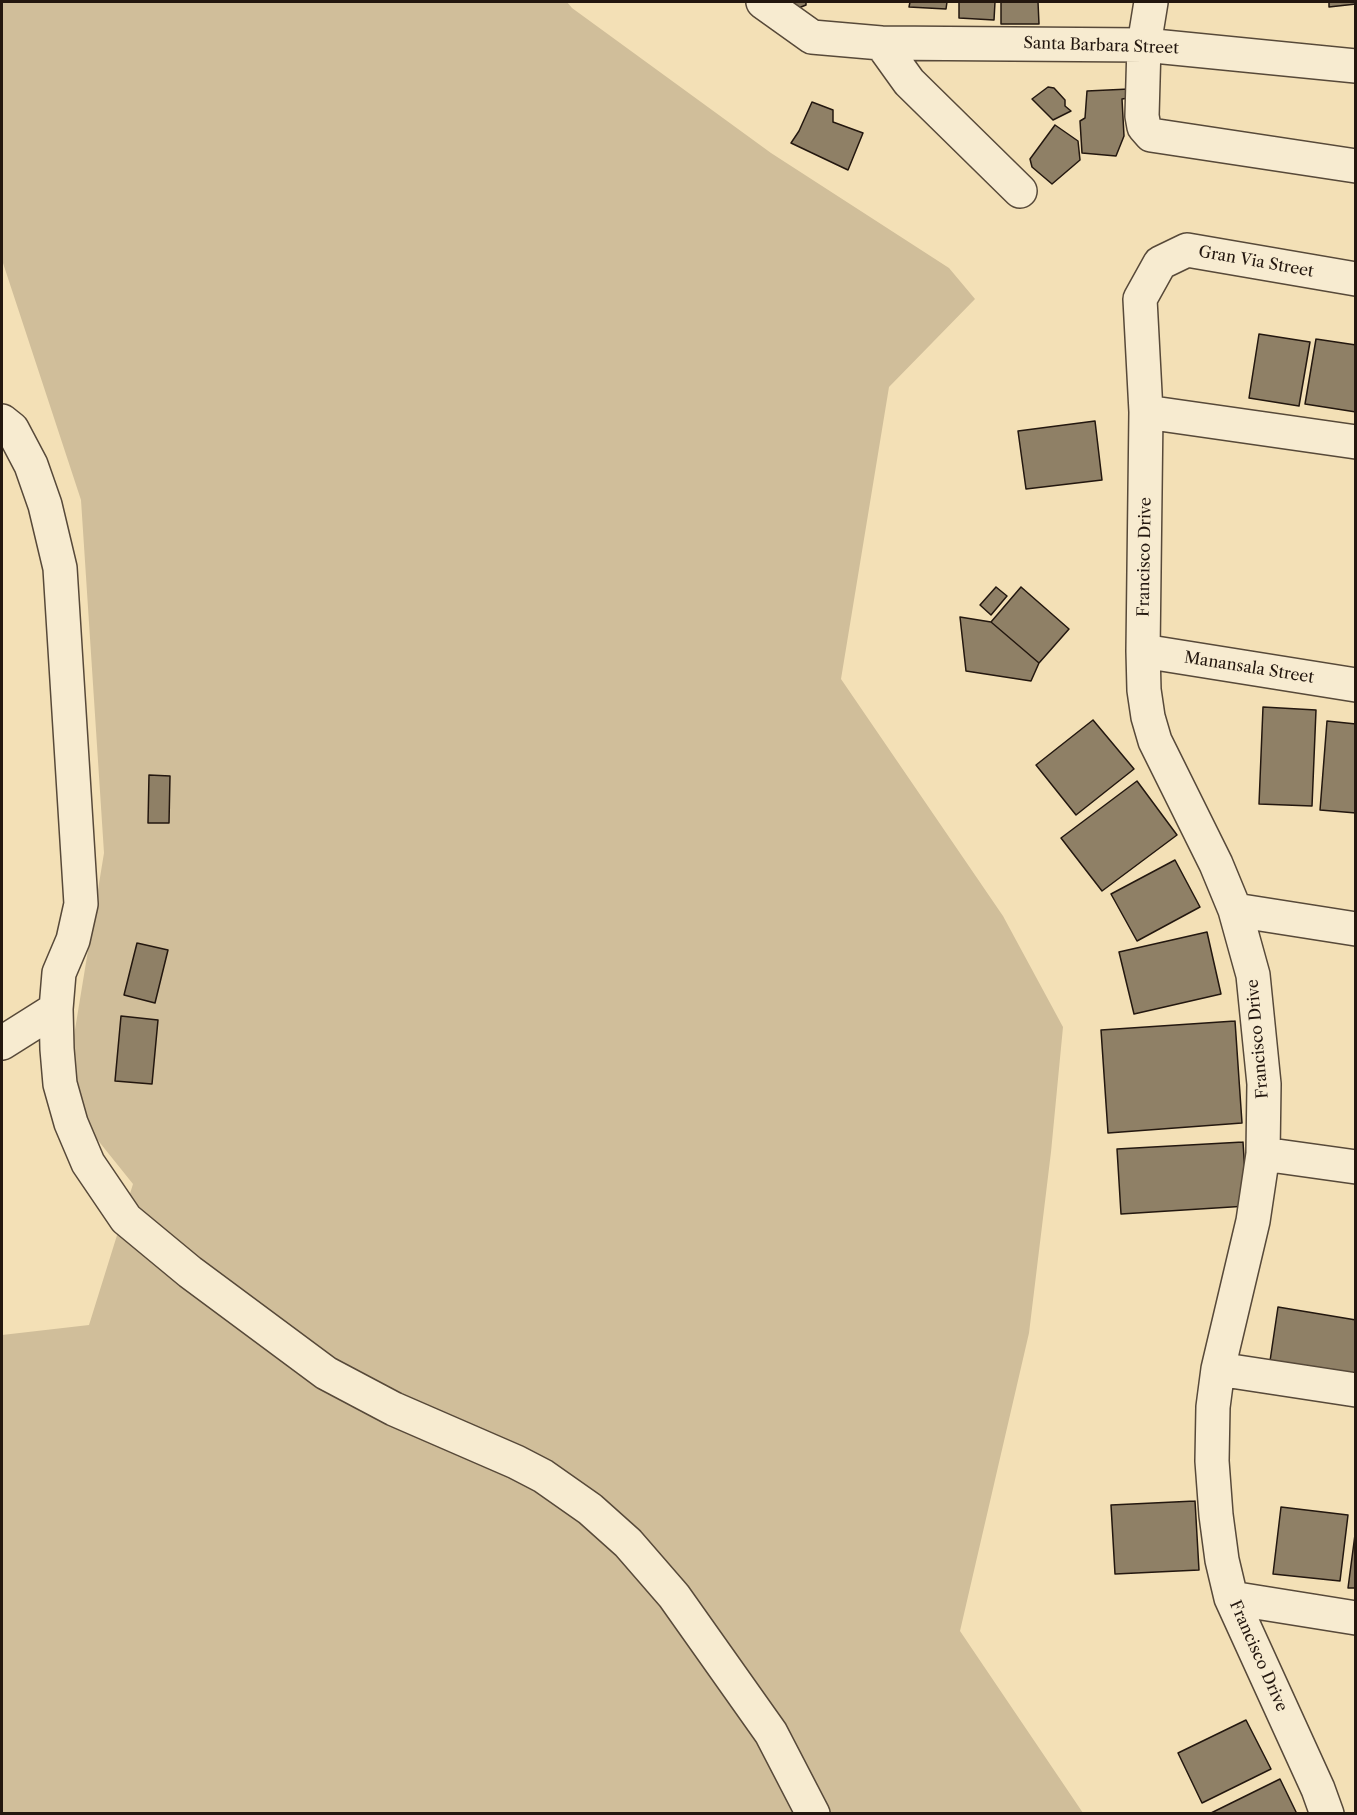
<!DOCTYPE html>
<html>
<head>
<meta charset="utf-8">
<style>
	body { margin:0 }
	#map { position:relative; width:1357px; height:1815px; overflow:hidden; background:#f3e0b6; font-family:"Libre Caslon Text",serif }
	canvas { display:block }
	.frame { position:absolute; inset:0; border:3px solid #23170f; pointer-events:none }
</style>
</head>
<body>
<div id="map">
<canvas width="1357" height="1815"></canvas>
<div class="frame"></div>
</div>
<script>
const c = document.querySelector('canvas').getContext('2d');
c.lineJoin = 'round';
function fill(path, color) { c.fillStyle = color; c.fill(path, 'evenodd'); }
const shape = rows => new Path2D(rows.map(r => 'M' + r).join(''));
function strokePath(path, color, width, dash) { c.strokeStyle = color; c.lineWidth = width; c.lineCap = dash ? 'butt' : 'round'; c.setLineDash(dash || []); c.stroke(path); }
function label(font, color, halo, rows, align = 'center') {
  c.font = font + ' "Libre Caslon Text",serif'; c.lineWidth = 4.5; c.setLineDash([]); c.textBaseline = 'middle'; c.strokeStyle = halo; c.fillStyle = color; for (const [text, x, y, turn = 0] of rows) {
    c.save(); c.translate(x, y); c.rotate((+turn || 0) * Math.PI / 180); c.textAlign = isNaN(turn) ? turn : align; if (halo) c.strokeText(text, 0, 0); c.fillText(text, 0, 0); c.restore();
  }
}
const green = shape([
	[2,2,567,2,572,8,771,153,949,268,975,299,889,387,841,679,1003,916,1063,1027,1051,1152,1029,1333,960,1631,1083,1813,2,1813,2,1335,89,1325,133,1184,84,1123,70,1060,104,853,81,500,2,260]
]);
const building = shape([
	[779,2,806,2,806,5,791,11,779,2],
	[910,2,947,2,946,9,909,7,910,2],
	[959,2,995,2,994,20,959,18,959,2],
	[1001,2,1038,2,1039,24,1001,24,1001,2],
	[1329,2,1356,2,1356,4,1329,7,1329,2],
	[1048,87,1054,88,1065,100,1065,106,1071,111,1053,120,1032,99,1048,87],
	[1129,89,1129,98,1122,99,1124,136,1116,156,1082,153,1080,121,1085,118,1087,91,1129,89],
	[812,102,833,110,833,122,863,133,848,170,791,143,799,131,812,102],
	[1055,125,1078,141,1080,160,1052,184,1032,167,1030,159,1055,125],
	[1259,334,1310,342,1299,406,1249,398,1259,334],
	[1316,339,1356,345,1356,412,1305,404,1316,339],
	[1095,421,1102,480,1026,489,1018,431,1095,421],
	[996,587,1007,596,991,615,980,605,996,587],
	[1021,587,1069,629,1039,663,991,622,1021,587],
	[960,617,991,622,1039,663,1031,681,966,671,960,617],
	[1263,707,1316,710,1312,806,1259,804,1263,707],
	[1093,720,1134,769,1076,815,1036,765,1093,720],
	[1327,721,1356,724,1356,813,1320,810,1327,721],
	[149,775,170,776,169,823,148,823,149,775],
	[1137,781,1177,835,1102,891,1061,838,1137,781],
	[1175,860,1200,907,1137,941,1111,894,1175,860],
	[1207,932,1221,994,1134,1014,1119,952,1207,932],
	[137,943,168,950,155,1003,124,995,137,943],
	[121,1016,158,1020,152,1084,115,1081,121,1016],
	[1235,1021,1242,1123,1108,1133,1101,1030,1235,1021],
	[1243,1142,1247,1206,1121,1214,1117,1149,1243,1142],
	[1278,1307,1356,1320,1356,1375,1270,1361,1278,1307],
	[1195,1501,1199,1570,1115,1574,1111,1505,1195,1501],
	[1281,1507,1348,1515,1340,1581,1273,1574,1281,1507],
	[1356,1527,1356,1588,1348,1588,1356,1527],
	[1246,1720,1271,1769,1202,1803,1178,1753,1246,1720],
	[1280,1779,1297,1814,1209,1814,1280,1779]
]);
const minor = shape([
	[763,2,812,37,881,43,909,82,1020,191],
	[1151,2,1144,45,1142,116,1144,127,1151,135,1356,166],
	[881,43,1144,45,1356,66],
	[1146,412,1356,442],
	[2,421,12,429,31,465,45,505,60,568,81,904,73,940,59,973,56,1009,57,1049,60,1084,71,1123,88,1163,126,1219,190,1272,326,1373,394,1409,516,1462,543,1476,590,1509,628,1543,674,1596,771,1733,813,1814],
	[1143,651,1356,685],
	[1235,910,1356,929],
	[2,1043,56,1009],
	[1263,1154,1356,1167],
	[1218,1369,1356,1390],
	[1231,1598,1356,1618],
	[1327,1814,1318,1789,1231,1598,1222,1560,1216,1515,1212,1461,1213,1407,1218,1369,1253,1221,1263,1154,1264,1084,1253,975,1235,910,1216,864,1155,741,1148,717,1144,690,1143,651,1146,412,1140,299,1160,263,1187,250,1356,279]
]);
const streetNames = [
	["Santa Barbara Street",1101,46,2],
	["Gran Via Street",1256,262,10],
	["Francisco Drive",1145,557,-89],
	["Manansala Street",1249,668,9],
	["Francisco Drive",1258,1039,-95],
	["Francisco Drive",1258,1656,66]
];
fill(green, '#d0be9a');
fill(building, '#8f8066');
strokePath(building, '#23170f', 1.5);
strokePath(minor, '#574939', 36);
strokePath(minor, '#f7ebd0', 33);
label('16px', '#23170f', '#f7ebd0', streetNames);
</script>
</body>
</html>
